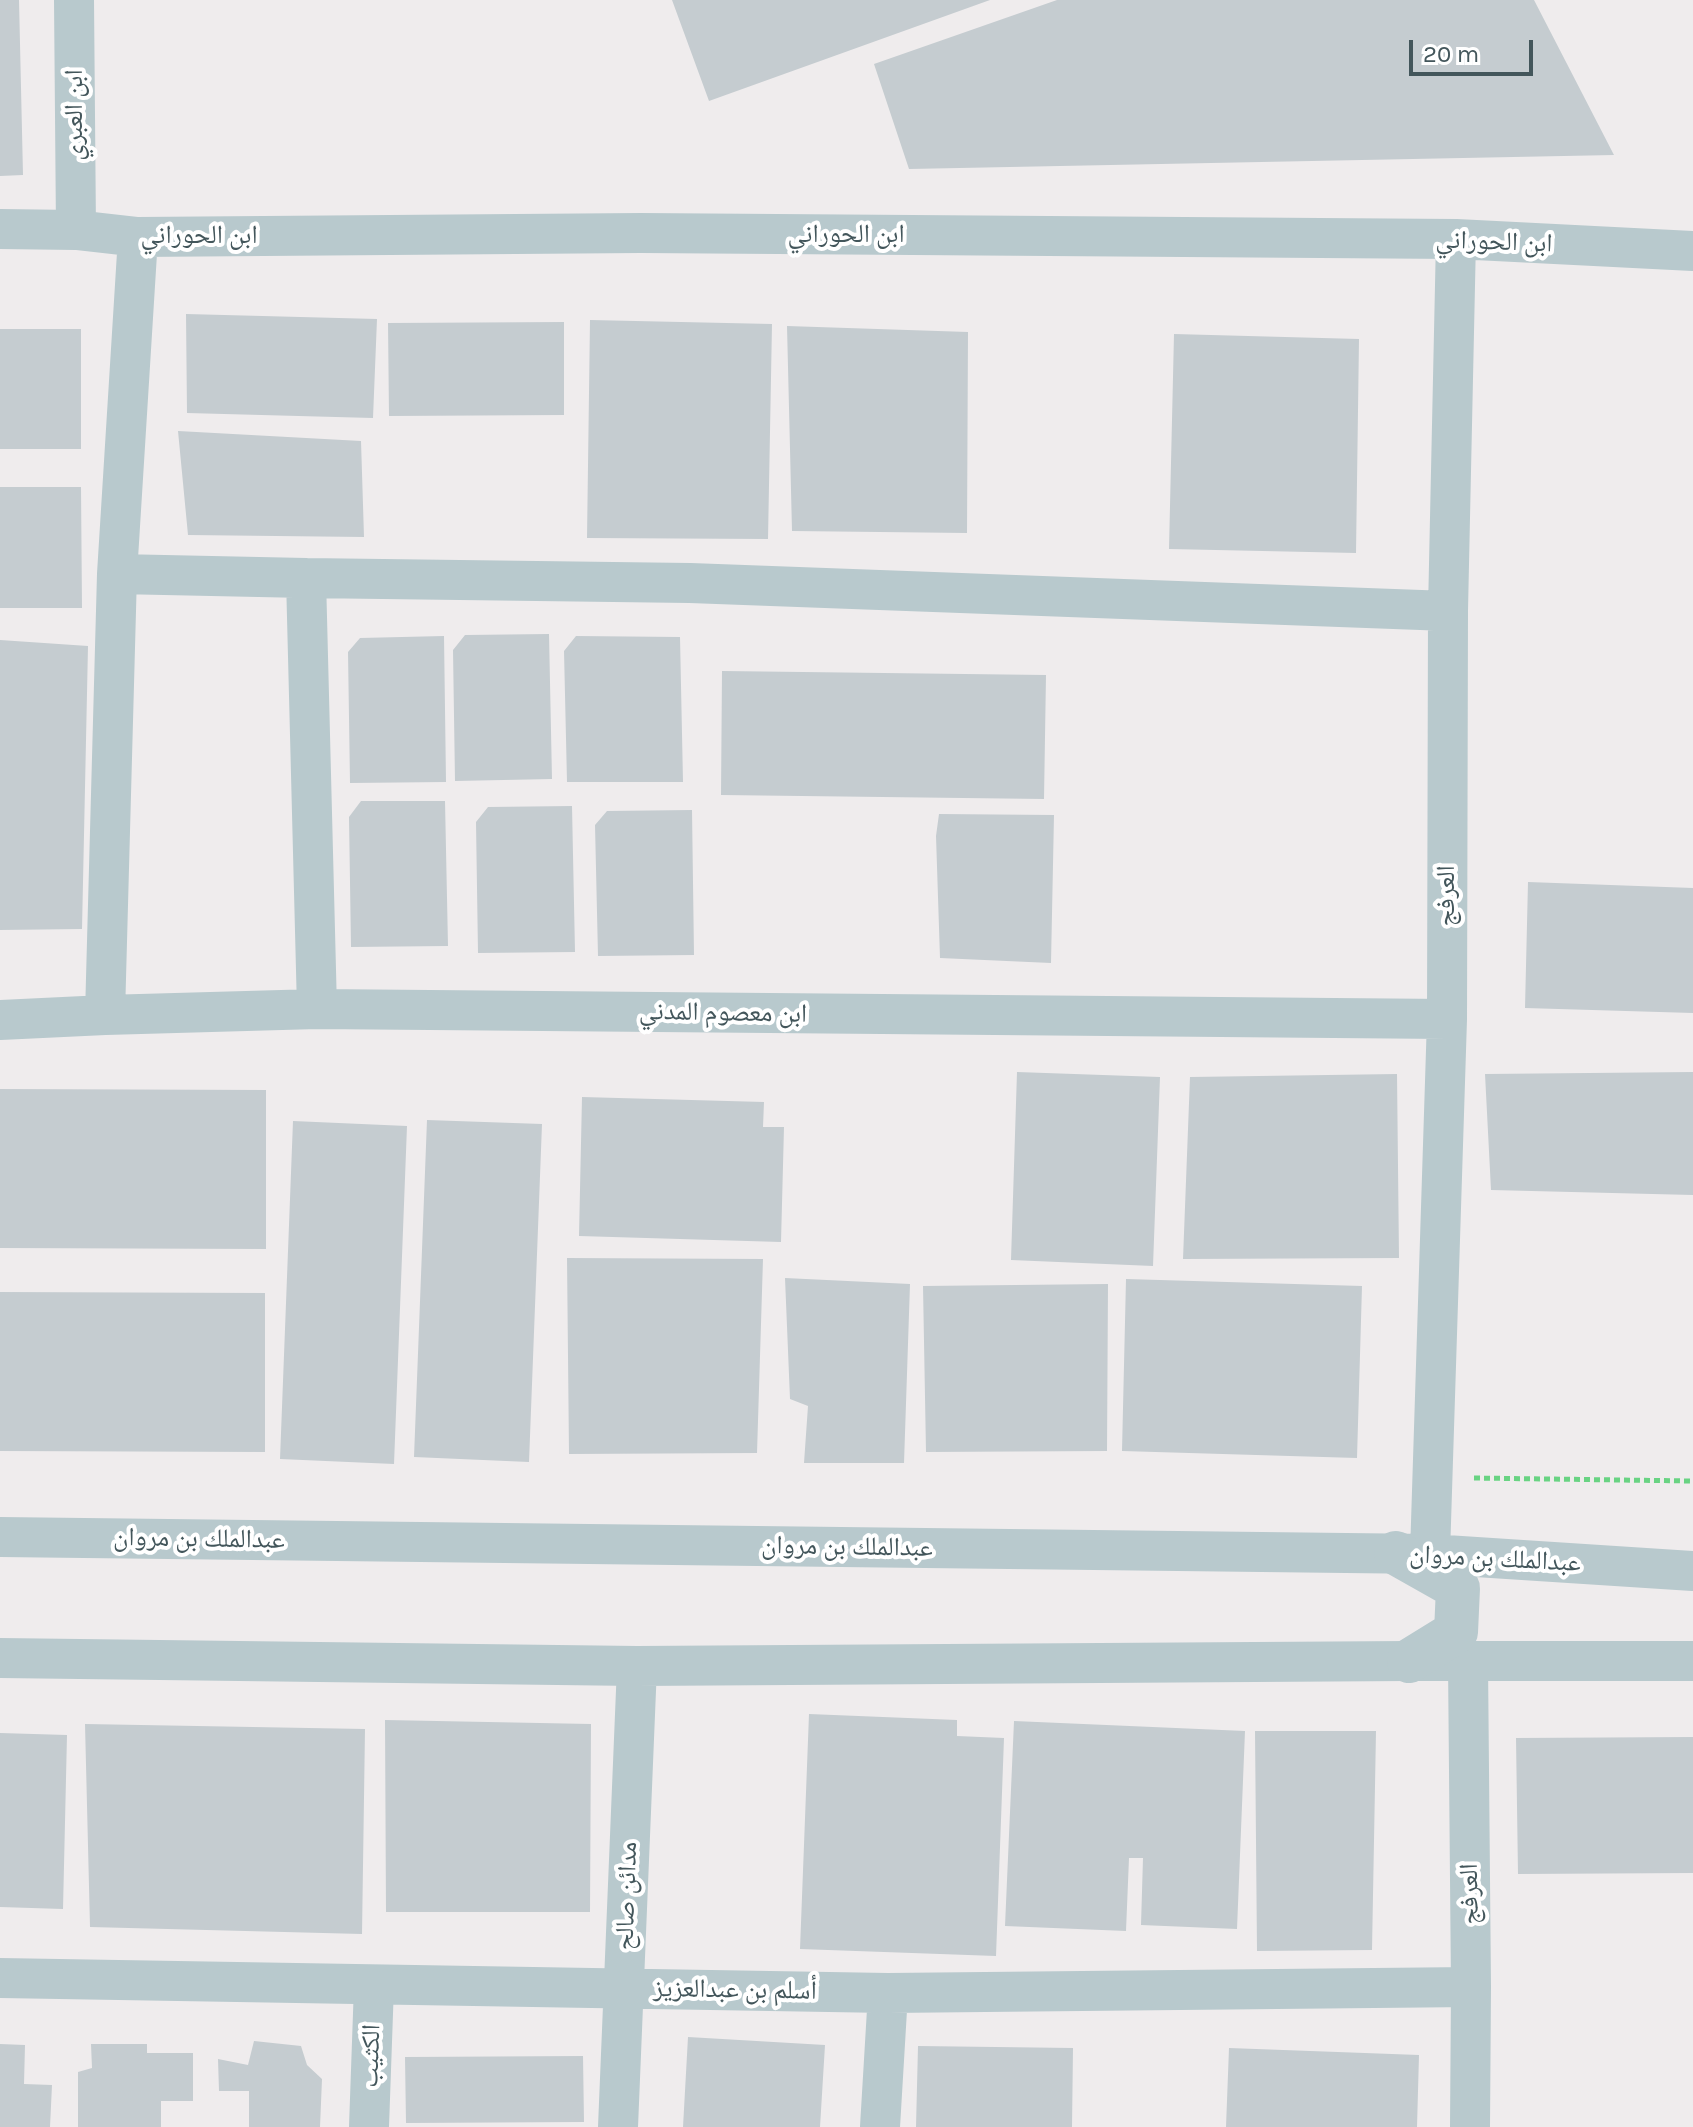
<!DOCTYPE html>
<html>
<head>
<meta charset="utf-8">
<style>
	body { margin:0 }
	#map { position:relative; width:1693px; height:2127px; overflow:hidden; background:#efeced; font-family:Karla,sans-serif }
	canvas { display:block }
	.scale { position:absolute; left:1409px; top:40px; width:124px; height:36px; box-sizing:border-box; border:4px solid #43565b; border-top:0; padding-left:10px; font-size:24px; line-height:28px; white-space:nowrap; color:#43565b; -webkit-text-stroke:6px #fff; paint-order:stroke }
</style>
</head>
<body>
<div id="map">
<canvas width="1693" height="2127"></canvas>
<div class="scale">20 m</div>
</div>
<script>
const c = document.querySelector('canvas').getContext('2d');
c.lineJoin = 'round';
function fill(path, color) { c.fillStyle = color; c.fill(path, 'evenodd'); }
const shape = rows => new Path2D(rows.map(r => 'M' + r).join(''));
function strokePath(path, color, width, dash) { c.strokeStyle = color; c.lineWidth = width; c.lineCap = dash ? 'butt' : 'round'; c.setLineDash(dash || []); c.stroke(path); }
function label(font, color, halo, rows, align = 'center') {
  c.font = font + ' Karla,"Noto Naskh Arabic",sans-serif'; c.lineWidth = 8; c.setLineDash([]); c.textBaseline = 'middle'; c.strokeStyle = halo; c.fillStyle = color; for (const [text, x, y, turn = 0] of rows) {
    c.save(); c.translate(x, y); c.rotate((+turn || 0) * Math.PI / 180); c.textAlign = isNaN(turn) ? turn : align; if (halo) c.strokeText(text, 0, 0); c.fillText(text, 0, 0); c.restore();
  }
}
const building = shape([
	[0,0,19,0,23,175,0,176],
	[672,0,990,0,709,101],
	[1057,0,1534,0,1614,155,909,169,874,64],
	[186,314,377,319,373,418,187,413],
	[590,320,772,324,768,539,587,538],
	[564,322,564,415,389,416,388,323],
	[787,326,968,332,967,533,792,531],
	[0,329,81,329,81,449,0,449],
	[1174,334,1359,339,1356,553,1169,549],
	[178,431,361,441,364,537,188,535],
	[0,487,81,487,82,608,0,608],
	[549,634,552,779,455,781,453,650,465,635],
	[444,636,446,782,350,783,348,652,360,638],
	[576,636,680,637,683,782,567,782,564,651],
	[0,640,88,646,82,929,0,930],
	[722,671,1046,675,1044,799,721,795],
	[361,801,445,801,448,946,351,947,349,817],
	[572,806,575,952,478,953,476,822,488,807],
	[692,810,694,955,598,956,595,825,607,811],
	[939,814,1054,815,1051,963,940,958,936,836],
	[1528,882,1693,888,1693,1013,1525,1008],
	[1017,1072,1160,1077,1153,1266,1011,1260],
	[1693,1072,1693,1195,1491,1190,1485,1074],
	[1397,1074,1399,1258,1183,1259,1190,1077],
	[0,1089,266,1090,266,1249,0,1248],
	[582,1097,764,1102,763,1127,784,1127,781,1242,579,1236],
	[427,1120,542,1124,529,1462,414,1457],
	[293,1121,407,1126,394,1464,280,1459],
	[567,1258,763,1259,757,1453,569,1454],
	[785,1278,910,1284,904,1463,804,1463,808,1406,790,1399],
	[1126,1279,1362,1286,1357,1458,1122,1451],
	[1108,1284,1107,1451,926,1452,923,1286],
	[0,1292,265,1293,265,1452,0,1451],
	[809,1714,957,1720,957,1736,1004,1738,996,1956,800,1949],
	[385,1720,591,1724,590,1912,386,1912],
	[1014,1721,1245,1731,1237,1929,1141,1925,1143,1858,1129,1858,1126,1931,1005,1926],
	[85,1724,365,1729,362,1934,90,1927],
	[1255,1731,1376,1731,1372,1950,1257,1951],
	[0,1733,67,1735,63,1909,0,1907],
	[1693,1737,1693,1873,1518,1874,1516,1738],
	[688,2037,825,2045,820,2127,683,2127],
	[254,2041,301,2046,307,2065,322,2079,320,2127,249,2127,249,2091,219,2091,218,2059,248,2065],
	[0,2044,25,2045,24,2084,52,2085,50,2127,0,2127],
	[91,2044,147,2044,147,2053,193,2053,193,2101,161,2101,161,2127,78,2127,78,2072,92,2068],
	[918,2046,1073,2048,1072,2127,916,2127],
	[1229,2048,1419,2055,1417,2127,1226,2127],
	[583,2056,584,2122,406,2123,405,2057]
]);
const path = shape([
	[1474,1478,1693,1481]
]);
const minor = shape([
	[74,0,76,230],
	[0,229,76,230,138,237,641,233,1456,239,1693,251],
	[117,574,306,578],
	[317,1009,306,578,690,583,1448,611],
	[105,1015,117,574,138,237],
	[0,1020,105,1015,317,1009,1447,1019],
	[0,1537,1430,1554,1693,1571],
	[1430,1554,1447,1019,1448,611,1456,239],
	[0,1658,637,1666,1409,1661,1693,1661],
	[1468,1662,1471,1987,1470,2127],
	[0,1978,888,1993,1471,1987],
	[369,2127,374,1985],
	[618,2127,637,1666],
	[880,2127,888,1993]
]);
const tertiary = shape([
	[1396,1553,1458,1588,1456,1632,1409,1661]
]);
const streetNames = [
	["ابن العبري",75,115,-90],
	["ابن الحوراني",846,235],
	["ابن الحوراني",199,236],
	["ابن الحوراني",1494,242,2],
	["العرفج",1447,896,-90],
	["ابن معصوم المدني",723,1013,1],
	["عبدالملك بن مروان",199,1539,1],
	["عبدالملك بن مروان",847,1547,1],
	["عبدالملك بن مروان",1495,1559,3],
	["العرفج",1470,1894,-91],
	["مدائن صالح",627,1896,-88],
	["أسلم بن عبدالعزيز",735,1990,1],
	["الكثيب",371,2056,-88]
];
fill(building, '#c5ccd0');
strokePath(path, '#69d383', 5, [6, 4]);
strokePath(minor, '#b8c9cd', 40);
strokePath(tertiary, '#b8c9cd', 44);
label('26px', '#43565b', '#fff', streetNames);
</script>
</body>
</html>
